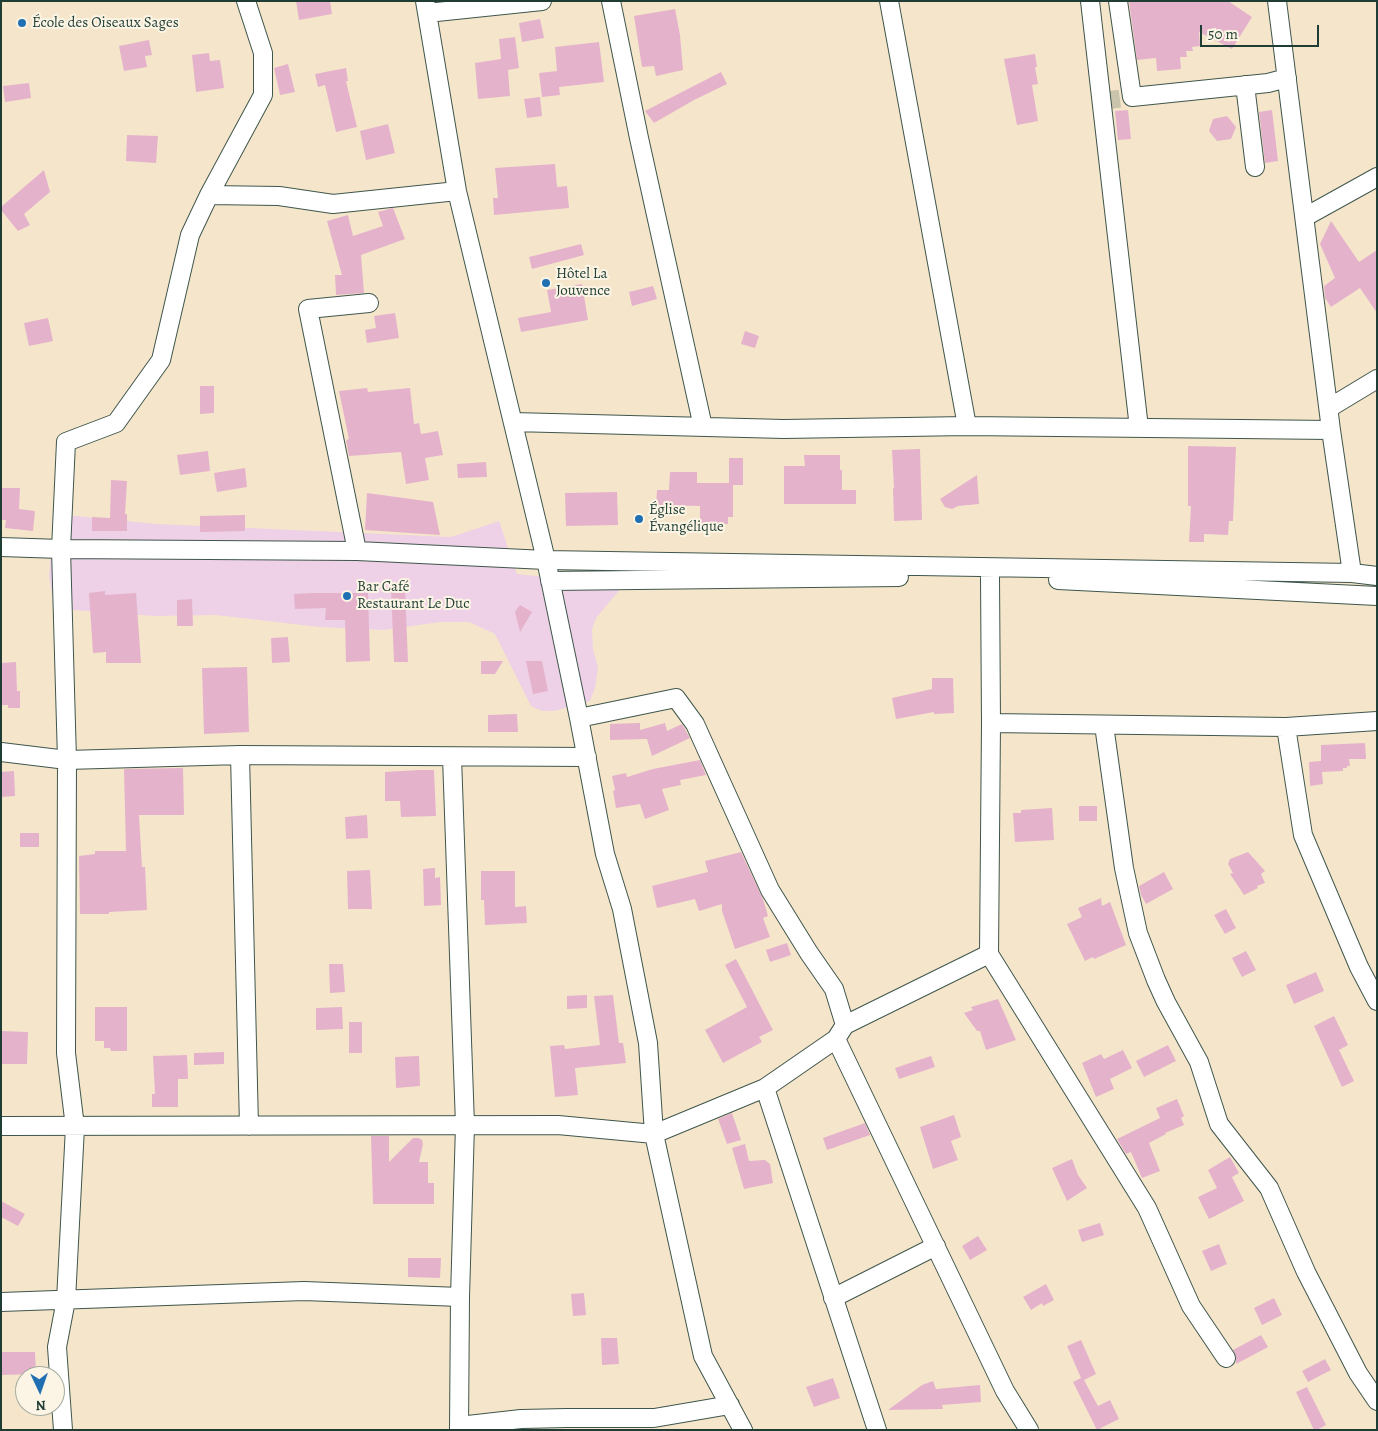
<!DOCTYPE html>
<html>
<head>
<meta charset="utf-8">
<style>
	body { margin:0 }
	#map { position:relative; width:1378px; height:1431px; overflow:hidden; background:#f5e6cb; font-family:Alegreya,serif }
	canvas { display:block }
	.frame { position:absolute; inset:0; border:2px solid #1f3d34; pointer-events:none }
	.north { position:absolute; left:15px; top:1366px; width:50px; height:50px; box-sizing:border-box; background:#fcf5e5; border:1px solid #a4ab9e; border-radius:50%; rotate:177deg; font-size:14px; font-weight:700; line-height:20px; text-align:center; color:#1f3d34 }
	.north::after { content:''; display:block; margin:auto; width:18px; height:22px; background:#1f6fb2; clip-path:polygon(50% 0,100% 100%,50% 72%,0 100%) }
	.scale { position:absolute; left:1200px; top:25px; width:119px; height:22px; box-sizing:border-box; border:2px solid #1f3d34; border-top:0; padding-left:6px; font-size:15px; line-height:18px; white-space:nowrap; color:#1f3d34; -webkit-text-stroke:4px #fcf5e5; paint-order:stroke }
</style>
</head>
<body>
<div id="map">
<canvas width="1378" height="1431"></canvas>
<div class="frame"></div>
<div class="north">N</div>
<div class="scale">50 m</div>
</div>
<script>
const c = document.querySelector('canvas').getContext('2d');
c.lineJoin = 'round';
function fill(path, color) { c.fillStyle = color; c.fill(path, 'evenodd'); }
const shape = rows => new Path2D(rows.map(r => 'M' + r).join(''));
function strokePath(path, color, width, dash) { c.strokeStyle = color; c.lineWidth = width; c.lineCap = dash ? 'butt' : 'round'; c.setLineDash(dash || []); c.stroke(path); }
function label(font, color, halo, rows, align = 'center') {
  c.font = font + ' Alegreya,serif'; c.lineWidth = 4; c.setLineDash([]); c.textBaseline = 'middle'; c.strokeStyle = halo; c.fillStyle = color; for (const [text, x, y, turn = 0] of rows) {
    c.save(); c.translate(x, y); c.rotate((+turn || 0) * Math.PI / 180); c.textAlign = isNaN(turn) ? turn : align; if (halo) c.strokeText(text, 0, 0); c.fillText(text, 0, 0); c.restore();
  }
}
const built = shape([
	[54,514,157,524,451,537,499,521,517,574,591,582,622,587,596,618,592,629,593,649,598,668,595,688,590,701,554,711,542,711,531,706,495,634,469,622,440,622,384,630,319,627,216,615,155,616,73,610,53,599,49,577]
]);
const building = shape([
	[296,1,330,1,332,14,299,20],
	[1129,1,1228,1,1252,17,1232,49,1199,32,1200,46,1192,47,1193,51,1186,51,1187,57,1180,57,1181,69,1157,71,1156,58,1137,60],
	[675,9,680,35,683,70,656,76,654,66,642,67,634,16],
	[540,19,544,38,522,42,519,23],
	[515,37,519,68,508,70,510,96,478,99,475,63,501,59,499,39],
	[149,40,152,55,145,56,147,67,124,71,119,46],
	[599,42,604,82,559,87,560,95,542,97,539,73,557,71,555,47],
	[209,53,210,61,220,60,224,88,196,92,192,55],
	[1035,54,1037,67,1035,67,1038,84,1032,85,1038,121,1017,125,1004,59],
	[288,64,295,92,280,95,274,68],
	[346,68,348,81,346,81,357,127,336,132,325,85,318,87,315,74],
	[721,72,727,84,694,100,654,123,645,111],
	[29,83,31,98,5,102,3,86],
	[540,97,542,116,527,118,524,99],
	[1128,110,1131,139,1118,140,1115,111],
	[1272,110,1278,161,1265,163,1259,112],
	[1227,116,1236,127,1231,139,1217,141,1209,131,1213,119],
	[388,124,395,153,366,160,360,131],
	[127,135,158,136,156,163,126,161],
	[555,164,557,187,567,186,569,208,494,215,493,198,498,198,495,168],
	[44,170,50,192,24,214,30,225,18,231,1,210,1,207],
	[393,208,405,239,361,255,364,293,336,295,335,275,342,275,327,221,348,215,353,236,383,226,378,212],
	[1331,221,1359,262,1377,250,1377,313,1360,288,1331,307,1325,298,1324,286,1335,278,1320,244],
	[581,244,584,255,532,269,529,257],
	[582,284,588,320,521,332,518,318,551,312,547,290],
	[653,286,657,299,632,306,629,292],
	[395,313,399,338,367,343,365,330,376,328,374,316],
	[48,318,53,341,29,346,24,323],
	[745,331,759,336,755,348,741,344],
	[200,386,214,386,214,413,200,414],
	[367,388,368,392,410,388,414,424,419,423,421,434,438,431,443,455,425,458,429,480,406,484,401,452,349,456,346,440,349,439,339,391],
	[1188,446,1236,447,1233,521,1229,521,1228,535,1204,534,1204,542,1189,542,1191,506,1188,506],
	[920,449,922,520,894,521,893,488,894,488,892,450],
	[208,451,210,471,180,475,177,455],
	[804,455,840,455,840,470,842,470,842,490,856,490,856,504,784,504,784,466,805,466],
	[729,458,743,458,743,485,733,485,733,517,728,517,728,524,715,524,715,530,700,530,700,506,656,505,657,490,669,490,670,472,697,472,697,483,729,483],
	[486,462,487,477,458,478,457,464],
	[245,468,247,487,217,492,214,473],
	[977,475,979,504,958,506,952,509,945,507,940,499],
	[111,480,127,481,125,514,127,514,127,531,92,531,92,517,110,518],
	[1,488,20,488,19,509,35,511,33,531,5,528,6,520,1,520],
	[617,492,618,525,566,526,565,493],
	[367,493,433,502,440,535,365,530],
	[245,515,245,531,200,532,200,516],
	[391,589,405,589,408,662,394,662],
	[105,591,105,595,136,593,141,663,106,663,106,652,93,653,89,593],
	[314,593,368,593,370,661,346,662,345,620,325,620,326,608,295,609,294,594],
	[192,599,193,626,177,626,177,600],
	[520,605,532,612,520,632,515,612],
	[288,637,290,662,272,663,271,638],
	[481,661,503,661,495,674,481,674],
	[526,661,542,661,548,691,533,694],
	[16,662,17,691,20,691,20,708,8,708,8,705,1,705,1,663],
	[247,667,249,732,204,734,202,668],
	[932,678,953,678,954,713,934,714,934,712,896,719,892,698,932,689],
	[517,714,518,732,488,732,488,715],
	[640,723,640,730,665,723,667,731,682,724,690,738,652,756,647,739,610,740,610,724],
	[1365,743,1366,759,1349,759,1350,766,1347,766,1347,768,1343,768,1343,771,1322,772,1323,784,1310,786,1309,762,1321,761,1321,745],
	[700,760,706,775,680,780,681,785,662,789,669,810,645,819,640,804,616,808,613,791,615,790,612,776,626,773,627,777,653,769],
	[183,768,184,815,139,815,142,867,145,867,147,910,109,912,109,914,80,914,79,856,95,854,95,851,126,851,124,769],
	[419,770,434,770,436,816,401,817,400,801,385,801,385,772],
	[14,771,15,796,1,797,1,772],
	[1079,806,1097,806,1097,821,1079,821],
	[1052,808,1054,840,1015,842,1013,813,1021,813,1021,810],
	[367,815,368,838,346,839,345,817],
	[20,833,39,833,39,847,20,847],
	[741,852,763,899,768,916,763,918,770,937,735,949,722,911,722,904,699,911,695,899,657,908,652,886,708,872,705,861],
	[1248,852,1265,871,1261,874,1265,883,1257,886,1258,888,1244,895,1230,874,1233,873,1228,864,1230,859],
	[435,868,435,878,440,877,441,905,424,906,423,869],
	[370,870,372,909,348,909,347,871],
	[481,871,515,871,515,907,526,906,527,923,485,925,484,900,481,900],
	[1164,872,1173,889,1146,904,1141,895,1139,886],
	[1101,898,1102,906,1110,902,1126,945,1094,959,1093,957,1085,961,1067,924,1082,917,1078,908],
	[1226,909,1236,928,1225,934,1214,915],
	[787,943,791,955,770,962,766,950],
	[1246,951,1256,970,1242,977,1232,958],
	[736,959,773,1030,759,1037,762,1042,723,1063,705,1030,747,1007,725,965],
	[329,964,343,964,345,992,330,993],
	[1316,972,1324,991,1294,1004,1286,985],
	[587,995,587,1008,567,1009,567,996],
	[613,995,619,1043,623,1043,626,1063,575,1068,578,1095,555,1097,550,1046,564,1045,565,1049,600,1045,594,996],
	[998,999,1016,1040,986,1050,980,1031,977,1031,964,1013,973,1010,971,1007],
	[95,1007,127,1007,127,1051,111,1051,110,1048,104,1048,104,1041,95,1041],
	[342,1007,343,1029,316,1030,316,1008],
	[1334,1016,1348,1045,1339,1050,1354,1081,1342,1087,1314,1026],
	[349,1022,362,1022,362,1053,349,1053],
	[1,1031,28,1032,27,1064,1,1064],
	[1168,1045,1176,1061,1144,1077,1136,1061],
	[1123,1050,1132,1068,1110,1079,1114,1089,1096,1097,1082,1063,1101,1054,1104,1059],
	[224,1052,224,1064,194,1065,194,1053],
	[187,1055,188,1079,178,1079,178,1107,152,1107,152,1094,155,1094,153,1056],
	[419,1056,420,1086,396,1088,395,1057],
	[931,1056,935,1067,899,1079,895,1068],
	[1177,1099,1184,1116,1181,1118,1184,1125,1165,1133,1166,1134,1149,1143,1160,1171,1142,1178,1131,1152,1126,1154,1117,1139,1160,1118,1156,1108],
	[732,1113,741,1140,727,1144,718,1119],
	[954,1115,961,1137,951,1141,958,1160,933,1169,920,1127],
	[865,1123,870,1135,827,1150,823,1138],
	[371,1136,389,1136,389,1162,413,1138,419,1138,422,1140,423,1144,419,1162,428,1162,428,1183,434,1183,434,1204,373,1204],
	[745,1144,749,1161,765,1160,770,1164,773,1183,744,1189,732,1148],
	[1230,1157,1239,1173,1232,1177,1244,1201,1209,1219,1198,1197,1217,1188,1208,1170],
	[1072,1159,1078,1175,1087,1188,1067,1201,1052,1168],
	[1,1201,25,1214,18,1226,1,1217],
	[1100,1223,1104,1235,1082,1242,1078,1230],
	[978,1236,987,1250,970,1260,962,1246],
	[1219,1244,1227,1264,1211,1271,1202,1251],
	[408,1258,441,1258,440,1278,408,1277],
	[1046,1284,1054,1300,1043,1306,1042,1303,1031,1310,1023,1297],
	[584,1293,586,1315,573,1316,571,1294],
	[1274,1298,1282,1315,1262,1325,1254,1308],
	[1261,1335,1268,1347,1236,1364,1236,1357,1233,1350],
	[601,1338,617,1338,619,1364,602,1365],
	[1081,1340,1096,1374,1084,1380,1098,1406,1110,1400,1119,1419,1097,1430,1073,1382,1081,1378,1067,1346],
	[2,1352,35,1352,36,1374,2,1375],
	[1325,1359,1331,1370,1308,1382,1302,1371],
	[833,1378,840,1398,814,1407,806,1387],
	[933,1381,936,1389,980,1385,981,1402,942,1405,943,1409,888,1410,922,1385],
	[1307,1387,1326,1425,1317,1430,1314,1430,1296,1392]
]);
const minorTunnel = shape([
	[1102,101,1132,97]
]);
const minor = shape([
	[425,1,457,191,546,560,579,718,605,854,622,909,648,1043,654,1134,703,1356,743,1430],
	[611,1,639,138,703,427],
	[889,1,967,426],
	[1090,1,1139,428],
	[1118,1,1132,97,1268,83,1287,78],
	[1277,1,1331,430,1352,573],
	[427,13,542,1],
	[1245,85,1255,167],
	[209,195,279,196,333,204,457,191],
	[1305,217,1377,177],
	[1329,408,1377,379],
	[513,422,784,429,967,426,1331,430],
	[1,547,61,549,357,551,546,560,1352,573,1377,576],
	[357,551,308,309,369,303],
	[990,576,991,723,989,954,1147,1208,1191,1306,1226,1358],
	[1058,580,1377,596],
	[550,581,899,577],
	[579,718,676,698,695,724,770,890,809,953,834,989,845,1025],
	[991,723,1286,727,1377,721],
	[1104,725,1124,868,1138,933,1156,980,1166,1002,1199,1062,1219,1124,1269,1188,1306,1272,1358,1373,1377,1401],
	[1286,727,1303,835,1359,967,1377,1001],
	[1,752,67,760,240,755,587,757],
	[240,755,249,1126],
	[452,757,465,1125,460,1297,459,1430],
	[836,1039,1005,1391,1029,1430],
	[765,1088,877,1430],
	[1,1126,558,1125,654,1134,765,1088,836,1039,845,1025,989,954],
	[833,1298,936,1246],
	[1,1302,304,1291,460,1297],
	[459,1426,521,1419,567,1418,654,1418,730,1405],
	[63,1430,57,1347,66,1300,75,1127,66,1053,67,760,61,549,66,442,116,423,161,360,190,235,209,195,263,95,263,53,246,1]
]);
const markers = [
	[22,23,5,"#1f6fb2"],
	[546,283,5,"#1f6fb2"],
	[639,519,5,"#1f6fb2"],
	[347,596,5,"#1f6fb2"]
];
const poiNames = [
	["École des Oiseaux Sages",32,23],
	["Hôtel La",556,274],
	["Jouvence",556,291],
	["Église",649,510],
	["Évangélique",649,527],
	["Bar Café",357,587],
	["Restaurant Le Duc",357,604]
];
fill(built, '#eed0e7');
fill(building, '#e5b2cb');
strokePath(minorTunnel, '#cac4ad', 18, [18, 9]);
strokePath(minor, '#3f564b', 20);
strokePath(minor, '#fff', 18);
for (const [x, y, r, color] of markers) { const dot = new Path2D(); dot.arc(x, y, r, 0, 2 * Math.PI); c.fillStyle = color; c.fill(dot); strokePath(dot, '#fcf5e5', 2); }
label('15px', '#1f3d34', '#fcf5e5', poiNames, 'left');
</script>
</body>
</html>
